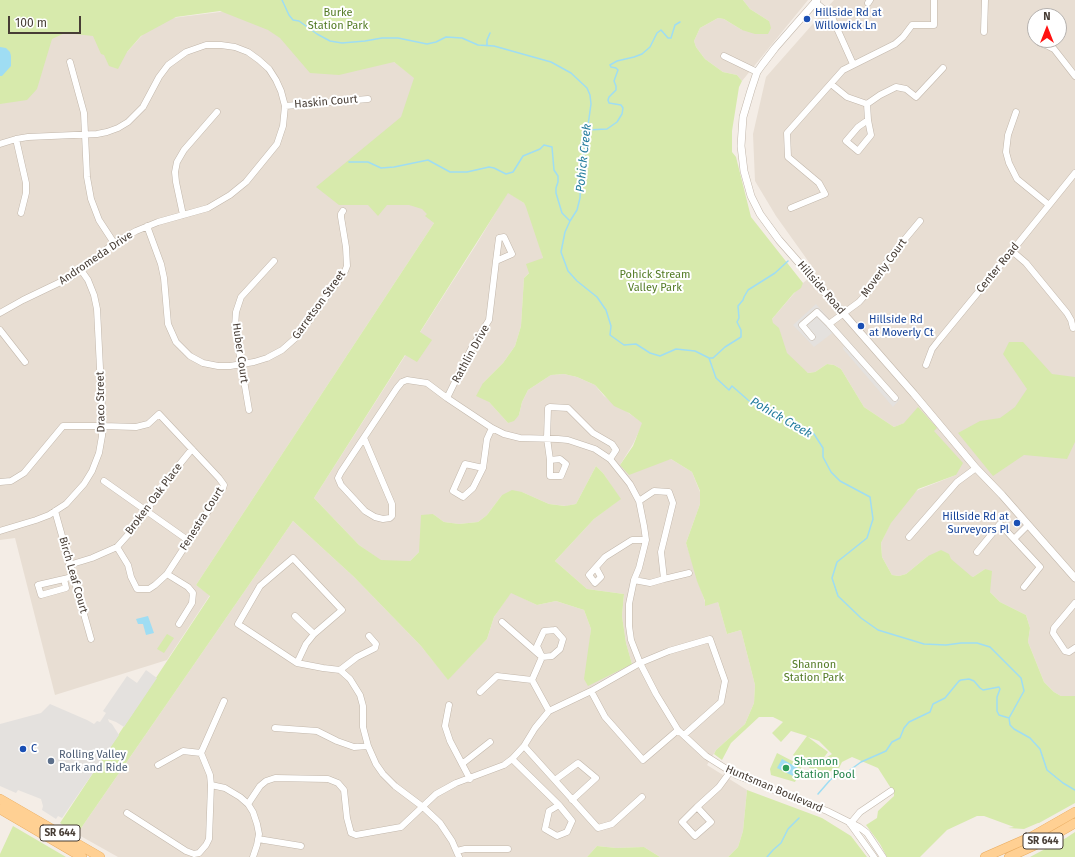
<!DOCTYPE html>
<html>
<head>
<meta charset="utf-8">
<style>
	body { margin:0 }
	#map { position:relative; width:1075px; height:857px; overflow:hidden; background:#f4ede6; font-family:"Fira Sans",sans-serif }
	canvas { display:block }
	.north { position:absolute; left:1027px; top:8px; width:40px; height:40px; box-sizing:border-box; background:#fff; border:1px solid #b5b1ae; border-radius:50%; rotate:0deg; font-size:11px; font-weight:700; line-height:16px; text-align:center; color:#473d35 }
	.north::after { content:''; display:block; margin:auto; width:14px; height:18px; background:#ff1211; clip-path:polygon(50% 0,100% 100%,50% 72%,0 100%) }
	.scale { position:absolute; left:8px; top:16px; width:73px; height:18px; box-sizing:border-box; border:2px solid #473d35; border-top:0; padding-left:5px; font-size:12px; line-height:14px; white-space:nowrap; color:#473d35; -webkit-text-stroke:3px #fff; paint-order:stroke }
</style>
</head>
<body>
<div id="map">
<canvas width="1075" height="857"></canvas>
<div class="north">N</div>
<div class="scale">100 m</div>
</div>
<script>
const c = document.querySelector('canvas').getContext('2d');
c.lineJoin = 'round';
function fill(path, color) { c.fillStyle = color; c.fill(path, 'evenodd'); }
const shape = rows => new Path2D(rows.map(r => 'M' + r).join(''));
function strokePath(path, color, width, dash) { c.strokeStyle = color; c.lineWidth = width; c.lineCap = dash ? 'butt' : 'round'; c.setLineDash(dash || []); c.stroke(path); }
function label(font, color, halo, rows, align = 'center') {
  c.font = font + ' "Fira Sans",sans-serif'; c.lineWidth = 4; c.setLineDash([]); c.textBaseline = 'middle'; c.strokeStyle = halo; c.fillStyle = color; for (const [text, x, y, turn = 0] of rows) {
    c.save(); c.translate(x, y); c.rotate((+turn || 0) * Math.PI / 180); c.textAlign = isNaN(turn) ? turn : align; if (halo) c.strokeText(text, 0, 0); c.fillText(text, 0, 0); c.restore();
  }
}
const residential = shape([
	[743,0,808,0,742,81,737,75,723,72,705,59,696,47,694,41,700,28,718,18,724,19,742,30,769,21,750,9],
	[834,0,1075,0,1075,696,1061,696,1054,692,1044,682,1028,642,1030,628,1026,615,1000,602,990,592,985,569,973,577,966,576,928,556,906,574,899,576,892,575,882,557,881,543,901,501,918,490,956,475,907,422,894,427,864,407,841,369,834,365,827,364,815,372,808,373,769,343,772,319,803,283,816,272,776,216,755,181,753,134,766,77],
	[1035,16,1059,16,1059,40,1035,40],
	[244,9,394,62,433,91,406,179,434,223,196,585,210,595,167,660,55,695,15,538,0,540,0,80,56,30,79,28,127,52,156,20],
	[508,192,524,203,531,214,543,258,524,278,521,326,515,346,503,363,483,383,489,402,508,423,519,415,522,402,528,390,551,375,564,374,577,377,595,385,604,396,643,423,633,444,620,465,671,459,692,472,700,492,700,504,686,543,705,602,718,602,727,634,741,630,755,685,754,703,745,724,716,750,707,765,747,790,743,831,738,847,728,857,660,857,644,847,616,848,597,846,587,857,118,857,77,834,293,521,354,577,421,646,448,679,487,639,494,617,511,592,537,605,556,601,584,610,591,629,589,650,632,664,626,643,622,616,624,594,587,589,555,561,594,519,620,499,603,473,596,466,576,504,566,506,549,504,522,492,502,495,487,515,478,522,459,524,444,522,433,514,419,552,410,561,381,561,359,545,314,498,476,245]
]);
const green = shape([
	[0,0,743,0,750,9,769,21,771,28,768,34,755,34,742,30,724,19,718,18,700,28,694,41,696,47,705,59,723,72,737,75,742,81,739,87,732,131,732,152,736,157,751,217,803,283,801,288,794,293,772,319,773,323,779,328,787,353,808,373,815,372,827,364,834,365,841,369,864,407,894,427,904,423,918,407,937,428,934,431,963,463,956,475,918,489,891,523,881,543,882,557,892,575,899,576,906,574,928,556,941,550,949,554,951,559,971,576,973,577,985,569,992,571,990,592,1000,602,1026,615,1030,628,1028,642,1044,682,1054,692,1061,696,1075,696,1075,803,1039,823,1038,823,1024,829,1008,828,1014,827,984,816,977,816,947,830,920,857,887,857,880,844,866,825,877,818,878,811,894,796,894,793,878,768,852,757,842,762,839,768,819,775,793,755,807,736,791,731,781,742,772,733,783,722,773,717,759,717,731,743,722,760,714,754,716,750,745,724,754,703,755,685,741,630,727,634,718,602,705,606,705,601,697,581,686,543,700,504,700,491,692,472,671,459,629,475,620,465,633,446,642,423,629,413,614,406,595,385,577,377,564,374,551,375,528,390,522,402,519,415,514,421,508,423,489,402,476,396,483,383,503,363,515,346,521,326,524,278,529,273,526,264,543,258,526,207,524,203,508,193,420,332,432,340,417,362,405,355,314,498,359,545,381,560,410,561,419,552,421,515,433,514,444,522,459,524,478,522,487,515,502,495,512,490,522,492,549,504,565,506,576,504,596,466,603,473,621,499,594,519,555,561,587,589,624,594,622,616,626,643,632,664,588,686,584,679,591,629,584,610,556,601,537,605,511,593,494,617,487,639,448,680,421,646,354,577,293,521,77,834,60,823,210,596,196,585,434,223,425,216,427,214,422,209,409,205,387,205,378,216,368,205,339,205,316,187,401,117,414,78,394,62,339,75,310,73,280,38,268,30,220,11,176,17,141,36,127,52,118,69,109,66,104,55,101,54,93,36,65,33,52,39,37,89,27,100,0,104],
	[808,737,819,741,832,754,822,760,828,752],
	[1009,342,1023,342,1052,374,1075,377,1075,442,1067,459,1024,455,993,476,958,433,980,421,1000,418,1015,407,1027,389,1003,354],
	[167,634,174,638,164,653,157,649],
	[777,753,802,766,795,782,771,775,770,769],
	[747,790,822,818,851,836,867,857,728,857,738,847,743,831],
	[13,826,66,857,0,857,0,854],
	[1075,832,1075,857,1030,857,1066,838],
	[597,846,616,848,644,847,660,857,587,857]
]);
const parking = shape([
	[816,304,900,399,893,407,843,349,844,345,835,331,814,347,793,325],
	[146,670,157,678,124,727,116,722,108,719,109,722,112,724,119,735,62,818,58,816,56,819,42,810,43,806,41,799,18,790,16,793,0,786,0,724,41,713,50,704,87,720,94,724,97,721,100,722,106,713,103,711,127,676,137,683]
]);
const water = shape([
	[0,47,6,48,10,52,11,56,11,66,2,76,0,76],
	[148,616,154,633,146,635,143,624,138,624,136,619],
	[782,759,798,768,793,776,777,768]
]);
const stream = shape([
	[282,0,289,15,293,20,299,21,317,34,330,41,342,43,365,41,382,38,398,38,427,44,436,42,446,37,462,38,478,45,494,46,551,62,571,73,587,88,590,95,591,104,581,175,580,198,577,210,570,221,565,232,561,252,568,271,577,281,597,297,606,310,611,326,610,335,624,345,636,344,650,353,660,356,676,349,695,351,709,358,716,378,729,390,732,386,748,400,760,409,796,423,814,434,823,448,823,457,831,472,840,481,870,497,873,519,867,538,837,562,832,578,838,596,861,618,878,630,924,644,946,645,961,643,977,643,990,647,1021,678,1024,691,1009,718,1010,725,1014,729,1030,738,1040,749,1047,770,1063,783,1075,790],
	[487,46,487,40,490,33],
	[587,130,607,129,617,122,622,114,623,108,621,105,609,103,608,100,609,97,616,90,616,86,614,81,618,70,616,68,611,67,610,65,617,61,634,57,642,54,650,47,657,33,661,30,668,38,671,38,675,25,680,22],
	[349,162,368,162,381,168,394,167,428,160,450,172,467,172,489,167,494,168,506,174,513,172,523,156,540,149,544,145,552,147,554,170,558,176,558,182,556,188,556,193,562,213,570,221],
	[710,358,713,358,725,347,741,337,741,330,737,322,739,318,738,306,743,300,744,297,748,290,775,273,788,261],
	[818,794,831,779,846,773,861,762,886,751,892,742,900,738,904,728,909,722,930,712,933,704,945,698,959,681,961,680,969,679,974,681,980,688,983,690,999,687,1000,689,997,697,997,711,999,715,1009,718],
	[767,857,773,850,781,843,788,829,799,818]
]);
const minor = shape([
	[815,2,831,15,853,64],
	[868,3,870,0],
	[984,32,985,0],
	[1040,43,1048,46,1054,49,1075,76],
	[724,56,757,72],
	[70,62,84,113,87,177,91,199,99,220,114,243],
	[831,84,847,97,867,104],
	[867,104,868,120,858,127,846,141,858,151,871,135,868,120],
	[867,104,880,95,896,87,906,89,916,97,943,68],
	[285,106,368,99],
	[1016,112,1008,135,1006,152,1009,163,1017,179,1049,205],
	[16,139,26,183,26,193,21,213],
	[0,144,16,139,28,137,97,134,107,132,118,128,128,122,143,107,159,77,168,65,186,52,206,45,221,45,235,47,248,52,259,60,269,69,276,80,281,91,285,106,283,126,277,144,246,182,230,195,208,208,158,222,136,231,114,243,94,260,71,277,23,300,0,313],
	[791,208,825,194,819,183,788,157,787,133,843,70,895,44,903,37,912,25,934,25,934,0],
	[183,215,176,182,175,172,177,162,184,150,217,112],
	[147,226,161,264,164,278,168,324,176,342,190,356,203,363,218,366,230,366,254,362,267,358,282,350,299,335,345,271,347,266,346,247,341,217,341,214,343,211],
	[1012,251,1026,263,1067,313,1071,320,1073,328],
	[829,324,895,398],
	[0,330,25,362],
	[812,337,802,325,817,312,829,324,859,302,867,293,890,257,920,221],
	[926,365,932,349,939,340,1012,251,1075,173],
	[447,398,472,347,489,320,496,261,499,238,504,237,512,254,496,261],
	[249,410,235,327,236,312,241,297,274,261],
	[364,438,392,504,392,516,390,518,383,519,375,517,365,511,341,485,338,478,341,472,397,388,402,382,407,380,427,383,447,398,492,428,504,434,520,438,558,439,568,440,595,449,610,459,630,484,639,501,644,526,646,540,639,568,634,580,629,604,629,626,631,640,640,663,656,694,678,730,706,756,736,775,827,811,859,827,867,833,883,857],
	[550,460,560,459,566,464,561,476,550,476,550,460,547,438,548,408,550,407,568,408,593,433,612,444,616,450,610,459],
	[483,468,473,488,463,497,453,491,465,464,483,468,487,439,492,428],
	[104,481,189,541],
	[0,482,11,481,24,473,63,426,103,426,136,427,148,424,159,414,219,478,224,485,223,488,167,574,155,585,149,589,137,589,131,577,128,565,117,547],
	[639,501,654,491,669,492,673,503,661,552,664,579,689,573],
	[55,511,91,639],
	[0,531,36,520,49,515,66,504,84,484,92,471,99,453,102,436,102,408,97,309,94,295,88,280,81,270],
	[909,537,957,482,976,468],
	[1014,539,1028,525],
	[977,552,1000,524,1040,567,1024,587],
	[69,565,92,558,117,547,134,528,175,470,192,449],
	[596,568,601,577,595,583,589,575,605,557,632,540,646,540],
	[167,574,188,587,193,593,192,603,179,624],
	[64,579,66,588,41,595,38,585,64,579,74,576],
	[634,580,650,583,664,579],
	[1075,603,1054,628,1053,633,1065,651,1069,652,1075,648],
	[295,616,314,634],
	[555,630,563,639,560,649,552,656,542,657,537,646,544,631,555,630],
	[297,663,306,644,314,634,342,610,293,558,260,586,238,624,297,663,323,668,340,670],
	[340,670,350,679,360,695,363,706,363,727,368,746,376,764,383,774,395,786,423,807,440,823,452,841,459,857],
	[340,670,357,657,375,648,376,644,369,636],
	[532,680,549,711],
	[591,691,605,717,643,760,678,730],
	[480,692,497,676,532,680,542,657,502,622],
	[449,705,445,726,450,741,470,779],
	[275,728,317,731,337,741,354,747,368,746],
	[524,746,598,828,612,824,642,797],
	[201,753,210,775,211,785,225,788,240,797,248,804,253,812,257,824,259,834,257,845,253,857],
	[201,753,224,701],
	[512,759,559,805,572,821,567,832,557,836,545,829,549,811,559,805],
	[462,764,490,742],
	[158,765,183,751,201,753],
	[555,780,578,763,596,778,572,800],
	[248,804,260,786,266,781,275,778,328,779,338,783,344,790,347,818,351,833,356,835,401,827,436,794,456,783,504,765,512,759,524,746,535,728,549,711,591,691,640,663,669,651,710,639,725,681,721,702,684,735],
	[697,807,711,822,695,836,682,822,697,807],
	[697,807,719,787,730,772],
	[127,813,186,851,194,854,199,853,206,845,209,839,211,785],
	[850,824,860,812,891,791],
	[851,825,874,857],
	[258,839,301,846],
	[457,851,465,849,508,849]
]);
const tertiary = shape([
	[817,0,775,48,762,65,757,72,751,90,743,117,741,146,744,171,751,196,760,214,779,240,914,394,976,468,1002,495,1075,578]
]);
const primary = shape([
	[0,799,100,857],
	[0,809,82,857],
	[985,857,1033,836,1075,812],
	[1009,857,1044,841,1075,823]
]);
const markers = [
	[807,19,4,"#1a4fb4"],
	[861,326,4,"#1a4fb4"],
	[1017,523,4,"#1a4fb4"],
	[23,749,4,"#1a4fb4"],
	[51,761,4,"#5c6f8a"],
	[786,768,4,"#2e9e5b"]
];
const shields = [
	[60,833,40],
	[1043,841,40]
];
const shieldNames = [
	["SR 644",60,833],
	["SR 644",1043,841]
];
const parkNames = [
	["Burke",338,13],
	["Station Park",338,26],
	["Pohick Stream",655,275],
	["Valley Park",655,288],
	["Shannon",814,665],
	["Station Park",814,678]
];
const transitNames = [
	["Hillside Rd at",815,13],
	["Willowick Ln",815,26],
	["Hillside Rd",869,320],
	["at Moverly Ct",869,333],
	["Hillside Rd at",1009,517,"right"],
	["Surveyors Pl",1009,530,"right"],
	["C",31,749]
];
const streetNames = [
	["Haskin Court",326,102,-5],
	["Andromeda Drive",96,258,-34],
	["Moverly Court",884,268,-54],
	["Center Road",998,268,-51],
	["Hillside Road",821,288,49],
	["Garretson Street",319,305,-54],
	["Huber Court",240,353,82],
	["Rathlin Drive",471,354,-61],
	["Draco Street",101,402,-91],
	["Broken Oak Place",154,499,-53],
	["Fenestra Court",202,519,-58],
	["Birch Leaf Court",73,575,74],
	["Huntsman Boulevard",774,789,23]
];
const serviceNames = [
	["Rolling Valley",59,755],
	["Park and Ride",59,768]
];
const leisureNames = [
	["Shannon",794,762],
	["Station Pool",794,775]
];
const waterNames = [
	["Pohick Creek",584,158,-84],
	["Pohick Creek",781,418,30]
];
fill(residential, '#e8ded3');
fill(green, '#d7eaac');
fill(parking, '#e4e1de');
fill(water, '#9fddf3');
strokePath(stream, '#9fddf3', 1.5);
strokePath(minor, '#c2b7ab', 7);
strokePath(tertiary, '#c2b7ab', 8);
strokePath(primary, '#e9ab5e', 10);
strokePath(minor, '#fff', 6);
strokePath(tertiary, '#fff', 7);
strokePath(primary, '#ffd093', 9);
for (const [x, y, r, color] of markers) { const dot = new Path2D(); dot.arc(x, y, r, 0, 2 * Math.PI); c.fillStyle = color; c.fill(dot); strokePath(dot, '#fff', 1.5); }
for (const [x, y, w] of shields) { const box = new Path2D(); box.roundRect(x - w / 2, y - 8, w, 16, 3); c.fillStyle = '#fff'; c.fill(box); strokePath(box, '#473d35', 1); }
label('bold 10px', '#473d35', null, shieldNames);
label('11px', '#537b25', '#fff', parkNames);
label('11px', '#164399', '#fff', transitNames, 'left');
label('11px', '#473d35', '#fff', streetNames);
label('11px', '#4e5e75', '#fff', serviceNames, 'left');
label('11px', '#27864d', '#fff', leisureNames, 'left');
label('italic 12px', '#257d9e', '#fff', waterNames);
</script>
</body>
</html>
